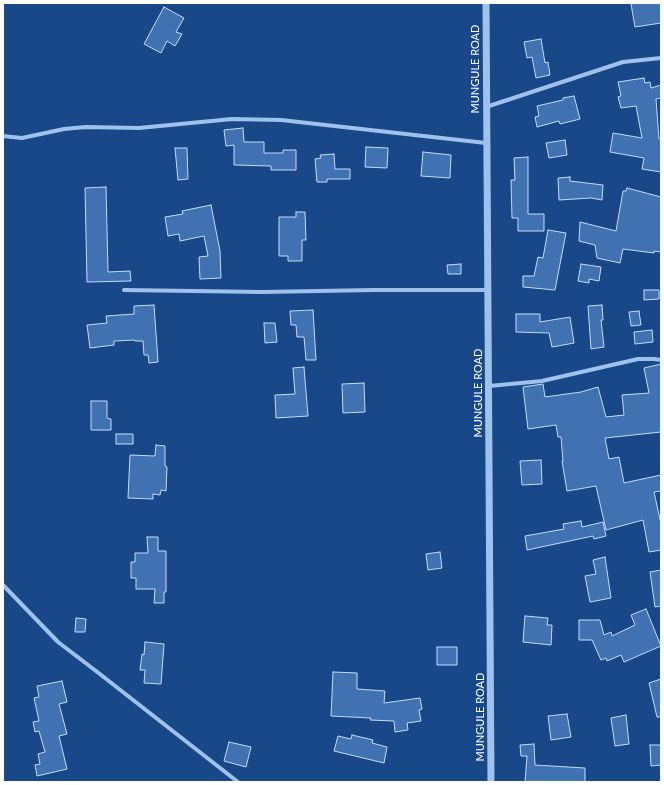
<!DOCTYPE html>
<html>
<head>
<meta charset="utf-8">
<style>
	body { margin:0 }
	#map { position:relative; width:664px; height:785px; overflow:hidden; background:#184888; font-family:Lato,sans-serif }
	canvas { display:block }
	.frame { position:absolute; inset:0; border:4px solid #fff; pointer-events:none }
</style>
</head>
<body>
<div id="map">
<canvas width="664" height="785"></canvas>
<div class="frame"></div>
</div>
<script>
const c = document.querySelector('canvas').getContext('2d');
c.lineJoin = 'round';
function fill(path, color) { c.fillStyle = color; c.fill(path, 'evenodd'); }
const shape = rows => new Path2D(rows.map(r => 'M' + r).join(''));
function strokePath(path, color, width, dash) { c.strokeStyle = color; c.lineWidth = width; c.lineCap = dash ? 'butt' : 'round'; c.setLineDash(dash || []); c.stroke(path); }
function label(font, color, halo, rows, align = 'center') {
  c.font = font + ' Lato,sans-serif'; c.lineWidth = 3.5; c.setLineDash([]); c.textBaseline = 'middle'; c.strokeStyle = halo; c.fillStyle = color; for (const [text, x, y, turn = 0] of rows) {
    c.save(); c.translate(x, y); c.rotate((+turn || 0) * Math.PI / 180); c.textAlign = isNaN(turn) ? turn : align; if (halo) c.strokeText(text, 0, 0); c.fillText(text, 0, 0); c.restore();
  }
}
const building = shape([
	[637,3,661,3,661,23,635,27,631,4,637,3],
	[164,7,184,18,176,32,182,34,175,46,167,41,161,53,144,44,164,7],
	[541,39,545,63,548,62,550,75,536,78,532,57,527,58,524,42,541,39],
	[644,78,645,83,650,82,651,88,661,85,661,98,656,99,659,139,661,139,661,172,642,169,644,158,610,152,613,133,642,138,636,106,621,108,618,97,621,96,618,82,644,78],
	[574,96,580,119,560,124,559,121,537,127,535,117,539,116,537,106,563,100,563,98,574,96],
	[243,128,244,142,264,142,264,153,283,153,283,150,296,150,296,170,271,170,271,166,234,165,234,145,226,146,224,130,243,128],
	[565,140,567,155,549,158,546,143,565,140],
	[366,147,388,148,387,168,365,167,366,147],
	[175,148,187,148,188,179,178,180,175,148],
	[423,152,451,155,450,178,421,176,423,152],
	[334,154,335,169,350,169,350,179,327,179,327,182,317,182,315,159,321,158,320,155,334,154],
	[528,157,528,214,544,214,544,231,518,231,518,218,512,218,511,180,515,180,514,158,528,157],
	[570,177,570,181,603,185,602,200,591,198,559,200,558,178,570,177],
	[106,187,108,272,130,271,131,281,87,282,85,188,106,187],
	[627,188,661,197,661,252,654,251,654,253,623,249,620,263,597,258,595,245,579,241,580,222,616,231,623,191,626,191,627,188],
	[211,205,220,251,221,278,200,279,199,257,208,256,204,236,180,241,179,234,168,236,165,217,183,214,182,211,211,205],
	[296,212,305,212,306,240,302,240,302,261,288,261,288,256,279,256,279,217,296,217,296,212],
	[548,230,566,233,555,290,523,287,523,276,534,276,538,257,543,258,548,230],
	[461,264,461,274,448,274,447,265,461,264],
	[581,264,601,267,599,281,589,279,589,283,578,281,581,264],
	[644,290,659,290,659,299,644,300,644,290],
	[154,305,158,362,149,363,148,355,144,355,143,341,135,341,135,340,114,341,114,345,90,348,87,325,107,323,106,316,134,314,134,306,154,305],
	[602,305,603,320,601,320,604,347,591,349,588,306,602,305],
	[313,310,316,360,306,360,304,337,297,337,296,325,291,325,290,311,313,310],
	[639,311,641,325,631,326,629,312,639,311],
	[516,314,540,314,540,322,570,317,574,343,552,347,549,333,516,332,516,314],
	[264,323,275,323,277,342,265,343,264,323],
	[652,330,653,342,635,344,634,332,652,330],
	[661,364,661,432,605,438,609,459,619,457,624,483,661,475,661,491,654,492,661,524,661,550,649,552,643,520,606,530,596,486,567,491,562,461,563,461,561,437,558,437,556,425,528,429,523,387,543,384,545,397,581,392,598,387,606,417,624,415,622,395,649,393,644,368,661,364],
	[304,367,308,416,276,418,275,395,295,394,293,368,304,367],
	[364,383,365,412,343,413,342,384,364,383],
	[91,401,107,401,107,418,111,419,111,430,91,430,91,401],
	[116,434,133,434,133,444,116,444,116,434],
	[156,445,165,446,165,466,167,467,166,491,161,490,160,495,153,494,153,499,128,498,130,455,155,456,156,445],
	[541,460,542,484,522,485,520,461,541,460],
	[581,521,582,527,603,522,606,536,594,539,593,536,527,550,525,536,564,529,563,524,581,521],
	[147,537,158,537,158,551,166,551,166,592,164,592,164,603,154,603,155,589,136,589,136,578,131,578,131,562,135,562,135,553,148,553,147,537],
	[440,552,442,568,428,570,426,554,440,552],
	[605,557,611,598,590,602,585,576,596,574,593,560,605,557],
	[661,570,661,606,655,607,650,572,661,570],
	[646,609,661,646,624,662,621,655,607,661,606,658,601,660,592,640,579,640,579,620,600,620,604,635,611,632,612,636,635,625,631,615,646,609],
	[525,616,548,618,547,625,552,625,551,645,523,642,525,616],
	[76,618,86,619,85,632,75,632,76,618],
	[145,642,164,644,161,684,144,683,145,670,140,670,142,654,144,655,145,642],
	[437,647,457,647,457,665,437,665,437,647],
	[333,672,357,673,357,689,385,691,384,703,420,698,422,709,419,710,421,721,407,723,408,730,395,732,394,721,370,720,371,718,331,716,333,672],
	[661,679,661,717,657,717,649,683,661,679],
	[62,681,67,702,59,704,67,734,59,736,67,769,37,776,35,765,40,764,38,754,45,752,39,731,35,732,33,722,39,721,34,698,39,697,37,686,62,681],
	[567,714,571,737,551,740,548,716,567,714],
	[626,715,629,744,615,746,611,718,626,715],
	[352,735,373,740,372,743,387,747,384,763,334,751,338,736,351,739,352,735],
	[229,742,251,747,246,767,224,761,229,742],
	[534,744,535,765,585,768,585,782,525,782,527,756,521,756,520,745,534,744],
	[650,745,661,745,661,765,651,766,650,745]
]);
const minor = shape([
	[486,107,623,62,661,58],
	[3,136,22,138,64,129,86,127,139,128,232,119,281,120,486,143],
	[124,290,262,292,375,290,488,290],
	[489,386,542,381,638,359,654,359,661,360],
	[3,585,58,642,96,671,238,782]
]);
const tertiary = shape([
	[486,3,491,782]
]);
const streetNames = [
	["MUNGULE ROAD",475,69,-90],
	["MUNGULE ROAD",478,393,-90],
	["MUNGULE ROAD",480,717,-90]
];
fill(building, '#4071b1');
strokePath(building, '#c4dcfa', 1);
strokePath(minor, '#9fc2ed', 4);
strokePath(tertiary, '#9fc2ed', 7);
label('11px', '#fff', '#184888', streetNames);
</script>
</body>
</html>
